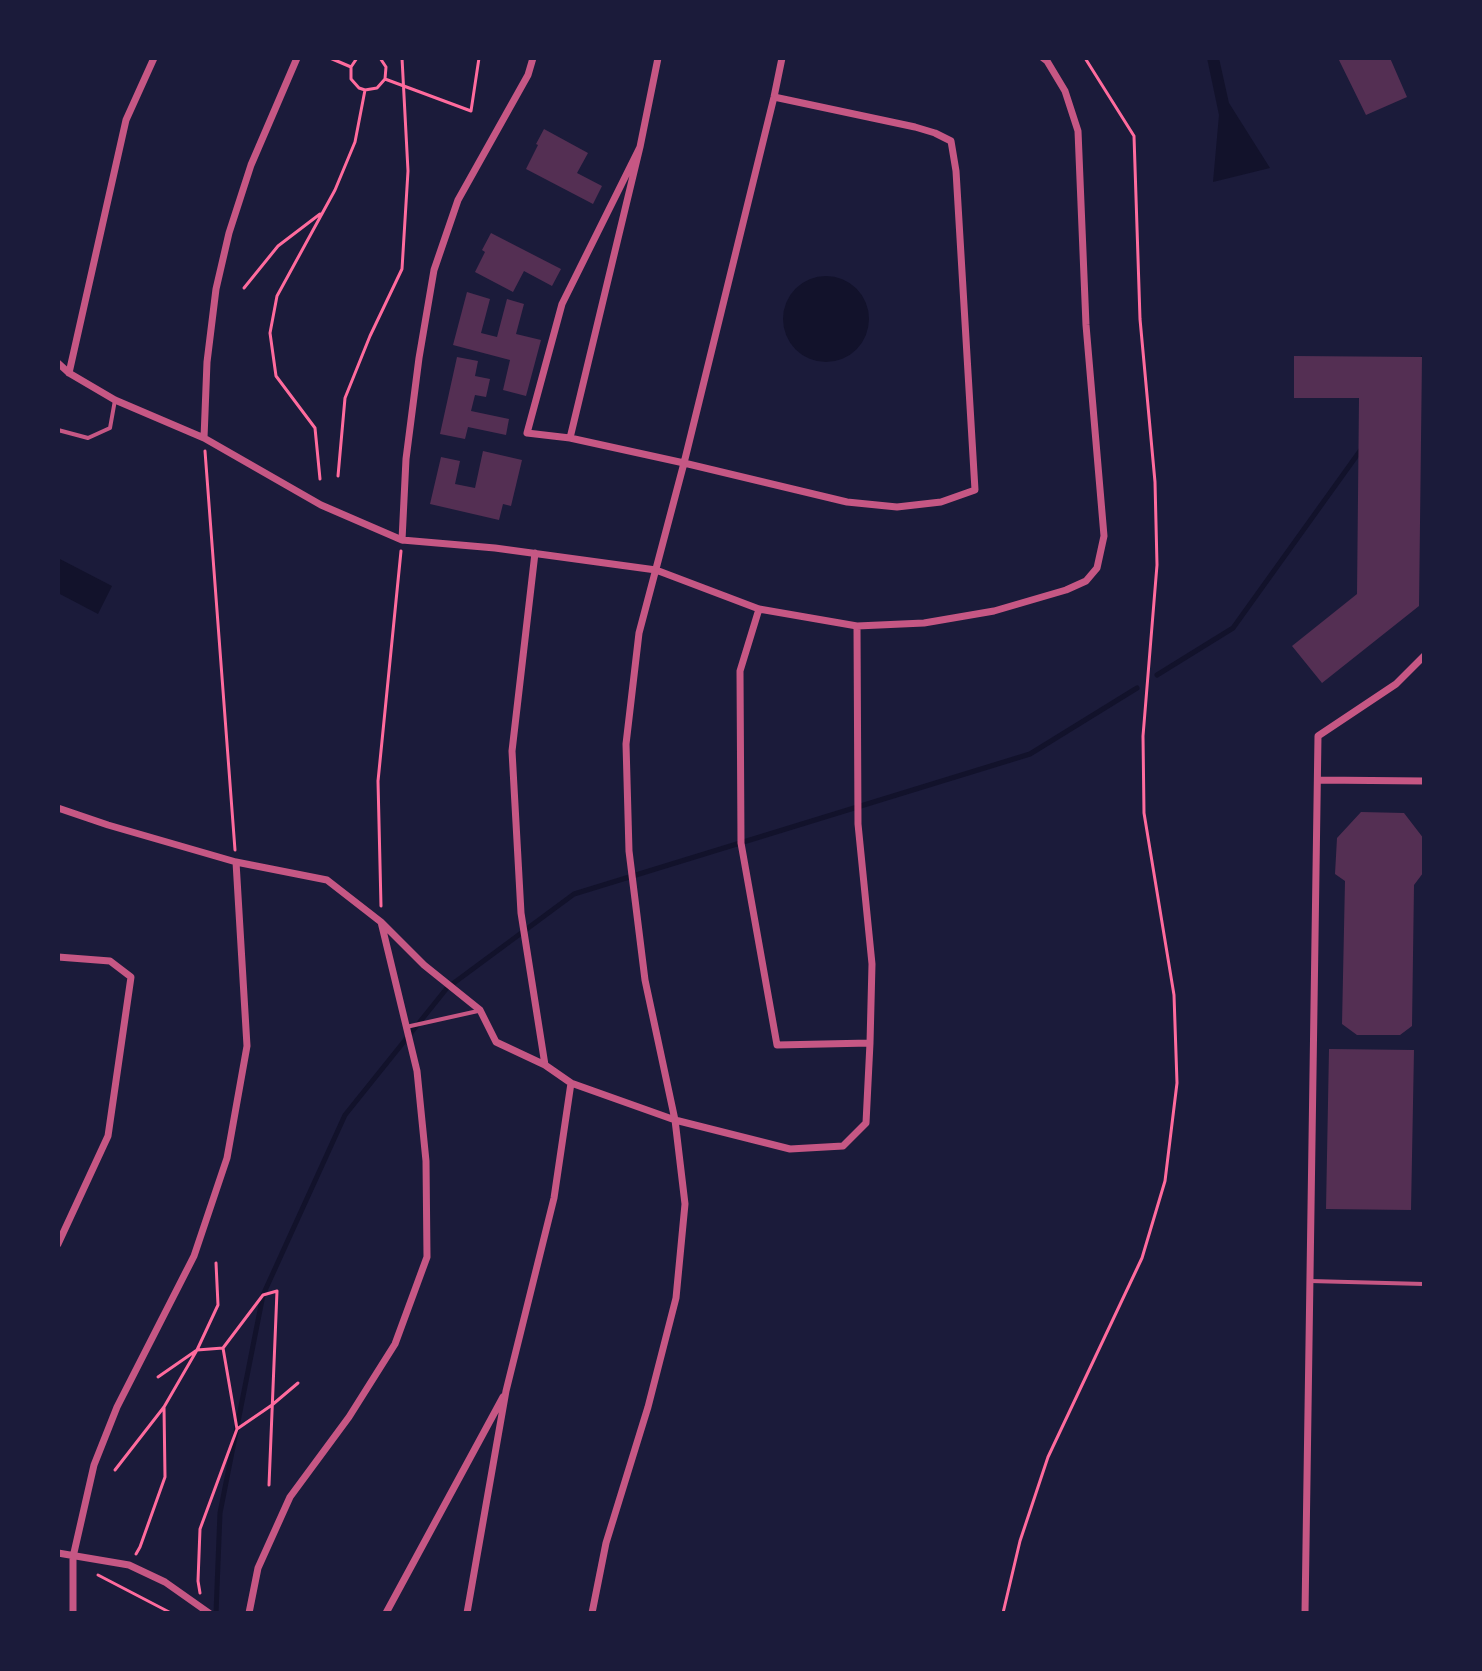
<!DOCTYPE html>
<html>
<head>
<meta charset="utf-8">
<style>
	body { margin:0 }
	#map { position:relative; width:1482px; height:1671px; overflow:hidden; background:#1b1b3a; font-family:"Asap Condensed",sans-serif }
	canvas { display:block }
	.frame { position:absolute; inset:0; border:60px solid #1b1b3a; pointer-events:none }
</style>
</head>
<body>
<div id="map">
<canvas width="1482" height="1671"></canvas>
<div class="frame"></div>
</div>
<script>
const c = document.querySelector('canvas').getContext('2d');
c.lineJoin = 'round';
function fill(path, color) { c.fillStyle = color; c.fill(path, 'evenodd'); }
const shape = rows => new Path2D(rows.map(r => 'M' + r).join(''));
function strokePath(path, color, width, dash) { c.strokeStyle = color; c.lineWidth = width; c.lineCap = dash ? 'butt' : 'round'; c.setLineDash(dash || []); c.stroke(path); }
const water = shape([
	[1207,58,1219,58,1229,103,1270,168,1213,182,1219,115],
	'783 319a43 43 0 1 1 86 0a43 43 0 1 1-86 0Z',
	[58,558,112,586,98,614,58,593]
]);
const stream = shape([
	[1420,368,1424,356],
	[1157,675,1233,628,1360,451],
	[216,1613,220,1513,263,1295,345,1115,447,988,574,894,1030,754,1137,688]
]);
const building = shape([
	[1338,58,1390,58,1407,97,1366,115],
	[544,129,588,153,577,173,602,186,593,204,526,169,538,145,536,144],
	[491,233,561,269,552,286,524,271,513,292,475,272,485,252,482,250],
	[467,292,490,299,481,333,497,337,507,299,524,304,516,334,541,340,526,396,503,390,510,360,453,345],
	[1294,356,1422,357,1419,606,1322,683,1292,646,1357,594,1359,398,1294,398],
	[457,357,478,361,475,376,490,379,486,397,475,395,471,411,509,419,506,435,468,427,465,439,440,434],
	[483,451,522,460,511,506,503,504,499,520,430,504,441,457,460,461,455,484,475,488],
	[1361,812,1404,813,1424,839,1423,873,1414,885,1412,1026,1400,1035,1357,1035,1342,1024,1345,881,1335,874,1337,838],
	[1329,1049,1414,1050,1411,1210,1326,1209]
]);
const path = shape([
	[330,58,351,67],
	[357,58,351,67,351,79,359,88,365,90,377,88,385,79,386,67,380,58],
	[385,79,471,111,479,58],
	[244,288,278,246,320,214],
	[205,451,235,850],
	[338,476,345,398,370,336,402,269,408,171,402,58],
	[320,479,315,428,276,376,270,333,277,296,335,190,355,142,365,90],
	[381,906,378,781,401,551],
	[223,1348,237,1429],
	[158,1377,197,1350,218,1305,216,1263],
	[115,1470,164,1407,197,1350,223,1348,263,1295,277,1291,269,1485],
	[136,1554,140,1547,165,1477,164,1407],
	[98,1575,171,1613],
	[200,1593,198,1581,200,1529,237,1429,272,1405,298,1383],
	[1003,1613,1020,1541,1048,1457,1142,1258,1165,1181,1177,1083,1174,995,1144,813,1143,736,1157,565,1155,482,1140,319,1134,136,1085,58]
]);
const service = shape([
	[58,430,88,438,110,428,115,400],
	[406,1027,478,1011],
	[1310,1281,1424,1284]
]);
const minor = shape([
	[533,58,528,75,458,200,434,270,419,358,406,459,402,540,495,548,656,570,759,609,857,626,924,623,994,611,1066,590,1086,581,1097,568,1104,536,1086,325,1078,131,1065,91,1047,61,1043,58],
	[640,147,658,58],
	[58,363,69,373,115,400,204,438,321,505,402,540],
	[69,373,126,120,154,58],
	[204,438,207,362,216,289,229,233,251,165,297,58],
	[570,438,640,147,562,304,527,433,570,438,684,463,847,502,897,507,941,502,975,490,956,171,951,141,935,133,915,127,774,97],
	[535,553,512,751,521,913,545,1065],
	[759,609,740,671,741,843,777,1045,870,1043],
	[1318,780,1424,781],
	[58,808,108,825,236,862,327,880,381,922,424,965,480,1010,496,1042,545,1065,571,1083,675,1120,790,1149,843,1146,866,1123,870,1043,872,964,858,824,857,626],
	[58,957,110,961,131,977,108,1136,58,1244],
	[58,1553,129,1565,165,1582,209,1613],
	[73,1613,73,1557,94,1465,117,1407,194,1256,227,1158,247,1046,236,862],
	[249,1613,258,1568,290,1497,349,1417,395,1344,427,1257,426,1161,417,1071,381,922],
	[386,1613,503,1397],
	[467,1613,506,1391,554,1198,571,1083],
	[592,1613,606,1543,648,1407,676,1298,685,1204,675,1120,645,980,629,851,626,744,639,633,684,463,774,97,782,58],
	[1305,1613,1318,736,1396,684,1424,656]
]);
fill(water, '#12122b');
strokePath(stream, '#12122b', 5);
fill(building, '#542f53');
strokePath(path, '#ff6b9d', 3);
strokePath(service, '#c65784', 4);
strokePath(minor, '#c65784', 7);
</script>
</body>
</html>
